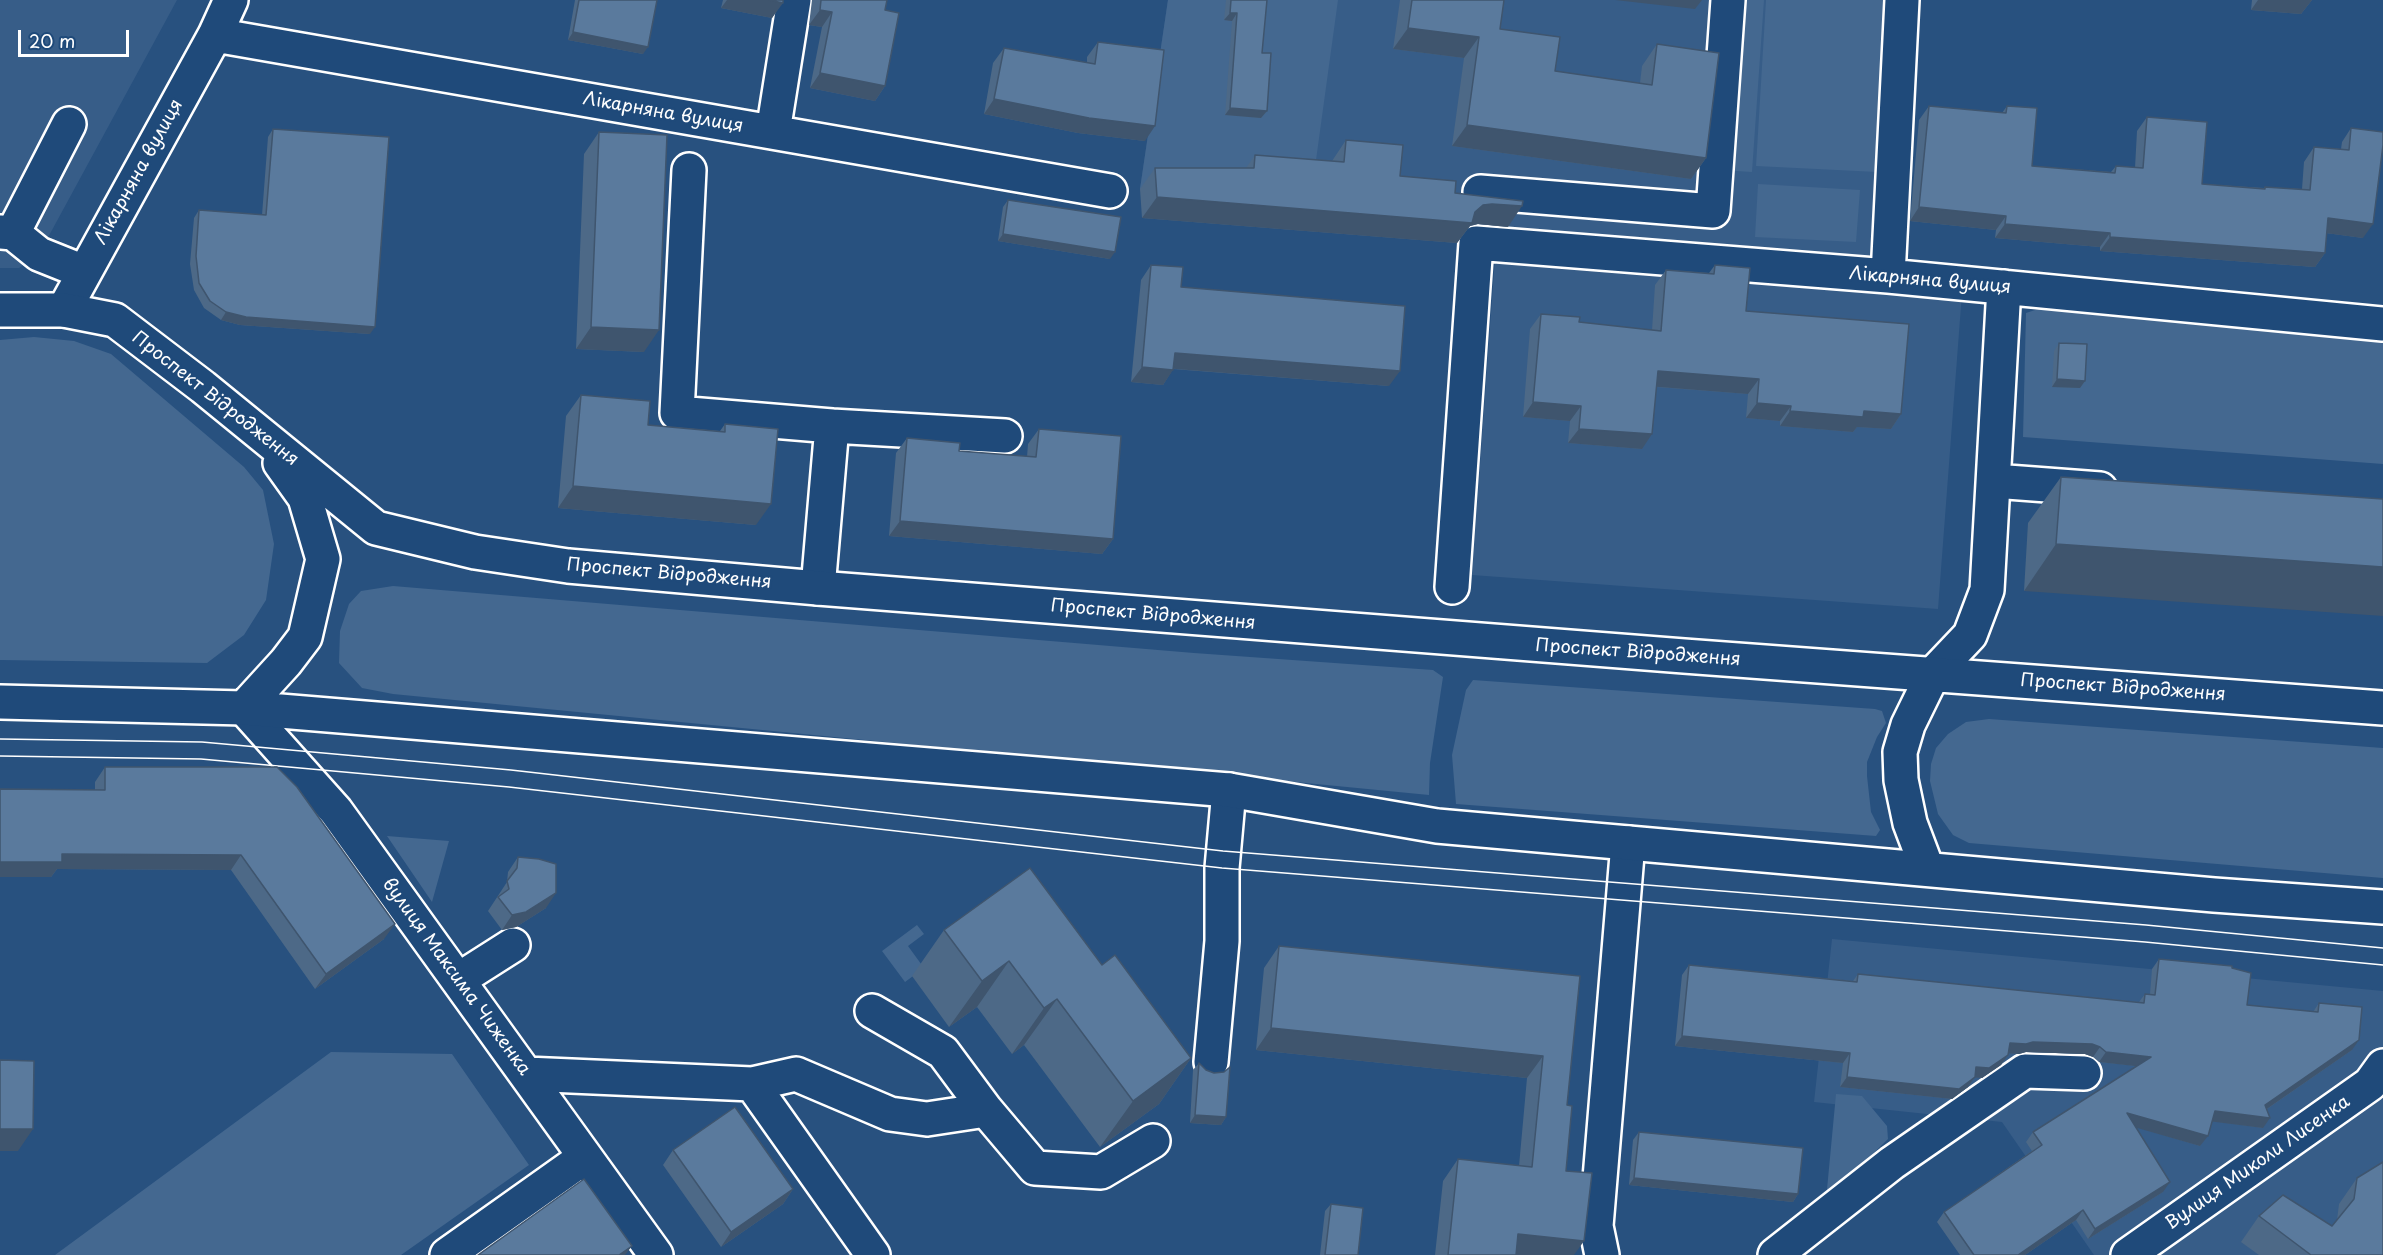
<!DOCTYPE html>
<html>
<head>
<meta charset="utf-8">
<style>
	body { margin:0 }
	#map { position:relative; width:2383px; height:1255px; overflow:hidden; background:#28517f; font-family:"Playpen Sans",sans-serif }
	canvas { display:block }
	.scale { position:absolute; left:18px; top:30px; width:111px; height:27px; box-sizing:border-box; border:3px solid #fff; border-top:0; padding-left:8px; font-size:18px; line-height:21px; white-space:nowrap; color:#fff; -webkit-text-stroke:4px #1f4a7a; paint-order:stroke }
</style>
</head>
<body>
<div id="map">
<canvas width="2383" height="1255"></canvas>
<div class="scale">20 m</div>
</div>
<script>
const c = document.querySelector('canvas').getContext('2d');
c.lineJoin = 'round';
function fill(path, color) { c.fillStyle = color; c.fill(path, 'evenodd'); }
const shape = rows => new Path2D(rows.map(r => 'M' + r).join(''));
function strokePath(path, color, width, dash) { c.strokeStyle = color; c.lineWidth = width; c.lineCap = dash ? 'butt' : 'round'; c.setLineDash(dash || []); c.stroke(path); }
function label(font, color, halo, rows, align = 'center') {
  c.font = font + ' "Playpen Sans",sans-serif'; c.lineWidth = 4.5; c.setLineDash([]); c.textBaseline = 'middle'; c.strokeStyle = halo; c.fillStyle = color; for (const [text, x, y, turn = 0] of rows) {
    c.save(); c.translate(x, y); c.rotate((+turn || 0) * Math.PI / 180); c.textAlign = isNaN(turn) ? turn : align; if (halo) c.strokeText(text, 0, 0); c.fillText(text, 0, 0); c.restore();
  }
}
const built = shape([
	[0,0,177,0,39,254,19,268,0,268],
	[1168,0,1891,0,1874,262,1716,251,1140,189],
	[1495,258,1962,293,1938,609,1472,575],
	[1832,939,2383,991,2383,1255,2094,1255,2002,1122,1814,1102]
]);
const green = shape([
	[1168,0,1338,0,1313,182,1140,189],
	[1733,0,1764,0,1752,172,1721,170],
	[1766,0,1888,0,1877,172,1756,166],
	[1758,184,1860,190,1856,242,1755,237],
	[2053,304,2383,337,2383,464,2023,437,2026,313],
	[34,337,74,341,111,354,244,467,263,490,274,544,266,600,244,635,207,663,0,660,0,340],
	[393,586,1194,653,1433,670,1443,677,1430,763,1429,795,393,694,362,688,339,663,340,631,349,604,361,591],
	[1473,680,1875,709,1882,711,1886,723,1877,737,1867,762,1867,776,1871,812,1880,830,1876,836,1456,804,1452,755,1466,690],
	[1989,719,2383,748,2383,878,1969,843,1953,835,1938,814,1930,781,1931,764,1936,748,1948,734,1966,722],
	[387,836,449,841,432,902],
	[917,925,924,934,908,946,924,968,905,982,882,951],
	[331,1052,452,1054,529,1165,401,1255,55,1255],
	[1836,1094,1862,1096,1887,1126,1888,1139,1826,1200]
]);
const minor = shape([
	[215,35,1110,191],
	[773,132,794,0],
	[689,170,677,413,832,426,818,588],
	[1480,192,1713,211,1728,0],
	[0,232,13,233,39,254,84,272],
	[13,233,69,124],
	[1888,276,1902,0],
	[64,310,215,35,231,0],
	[832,426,1005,436],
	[1994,481,2100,489],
	[1452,587,1476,243,1888,276,2383,324],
	[1933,674,1970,635,1987,590,2004,287],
	[244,708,336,811,656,1255],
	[458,980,513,945],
	[1211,1062,1222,941,1222,868,1229,790],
	[526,1074,752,1084,796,1074,890,1114,927,1119,986,1110,943,1052,872,1011],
	[752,1084,873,1255],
	[986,1110,1035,1168,1101,1172,1153,1141],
	[447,1255,585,1157],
	[1602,1255,1596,1226,1628,843],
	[1775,1255,1892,1163,2025,1071,2084,1073],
	[2128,1255,2370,1084,2383,1066]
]);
const major = shape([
	[0,310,64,310,115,320,203,387,376,528,475,552,568,566,818,588,1684,656,2383,708],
	[0,702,244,708,1229,790,1437,826,2214,895,2383,907],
	[244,708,286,662,305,637,323,559,305,498,280,463],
	[1927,868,1910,823,1901,780,1900,752,1908,725,1933,674]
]);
const tram = shape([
	[0,739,202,742,511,770,1223,851,2146,925,2383,948],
	[0,756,201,759,509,787,1222,868,2145,942,2383,965]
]);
const wall = shape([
	[575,0,657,0,643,54,568,40],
	[723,0,783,0,772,18,721,8],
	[812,0,887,0,885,10,885,86,875,101,810,88,822,27,809,25],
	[1226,0,1267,0,1262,53,1267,111,1261,118,1225,115,1232,21,1224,20],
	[1400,0,1504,0,1500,29,1555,71,1640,83,1642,66,1657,44,1706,158,1691,179,1452,146,1464,58,1393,49],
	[2252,0,2312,0,2301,14,2251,10],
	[1098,42,1145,141,1078,133,984,114,993,63,1004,48,1087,63,1087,57],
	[1929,106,2002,113,2007,106,2032,166,2111,172,2116,166,2135,168,2137,131,2147,117,2202,184,2264,188,2265,187,2302,189,2304,162,2314,147,2341,149,2342,142,2351,128,2363,238,2326,233,2325,253,2315,267,2100,251,2100,247,1995,238,1996,230,1910,221,1919,120],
	[273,129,370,334,240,325,221,320,204,308,194,290,190,264,194,218,199,210,262,215,268,137],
	[599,132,644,352,576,349,584,154],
	[1346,140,1400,176,1455,193,1508,227,1478,224,1470,226,1457,243,1142,218,1140,189,1155,168,1246,168,1255,155,1332,161],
	[1008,200,1110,259,998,241,1003,207],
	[1151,265,1181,287,1389,386,1173,369,1163,385,1131,382,1141,280],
	[1715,265,1746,311,1901,414,1891,429,1857,427,1853,432,1780,426,1780,421,1746,418,1748,394,1656,387,1642,449,1568,443,1570,421,1523,417,1530,329,1541,314,1579,322,1652,330,1655,285,1666,270,1709,273],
	[2059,343,2085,381,2080,388,2052,387,2054,351],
	[581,395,648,425,720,431,725,424,756,525,558,508,566,416],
	[1039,429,1113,539,1102,554,889,536,896,453,907,438,959,451,1027,457,1028,444],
	[2061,477,2383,499,2024,591,2028,523],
	[105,767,384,939,315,989,231,870,57,869,51,877,0,877,0,789,95,790,95,782],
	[518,857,546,908,516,927,502,930,488,911,507,882,508,872],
	[944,930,1102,965,1191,1058,1159,1104,1100,1147,1024,1045,1012,1054,977,1007,949,1027,912,976],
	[1279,946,1580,976,1567,1105,1566,1171,1574,1255,1435,1255,1443,1181,1458,1159,1519,1166,1527,1078,1256,1050,1264,968],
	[2159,959,2232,968,2247,1005,2313,1012,2319,1003,2352,1050,2267,1109,2263,1128,2212,1121,2200,1146,2136,1127,2163,1192,2088,1239,2076,1220,2025,1255,1960,1255,1937,1222,1944,1212,2032,1151,2026,1142,2033,1132,2137,1066,2099,1062,2093,1057,2085,1054,2026,1052,2019,1054,2008,1053,2001,1065,1982,1078,1975,1077,1968,1087,1952,1099,1840,1087,1843,1063,1675,1046,1682,975,1689,965,1853,981,1858,974,2139,1002,2145,994,2150,994,2152,969],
	[1199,1063,1226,1117,1221,1125,1190,1123,1193,1070],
	[1639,1132,1798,1194,1793,1202,1629,1185,1633,1140],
	[673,1150,793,1189,783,1204,721,1247,663,1165],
	[2357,1178,2383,1255,2259,1255,2241,1242,2259,1216,2332,1226,2337,1220,2339,1204],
	[1331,1204,1358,1255,1320,1255,1325,1211]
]);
const shadedWall = shape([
	[727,0,769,0,783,3,772,18,721,8],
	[1615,0,1702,0,1695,9],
	[2258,0,2312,0,2301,14,2251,10],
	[820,10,832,12,822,27,809,25],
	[1230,13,1237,13,1232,21,1224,20],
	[1408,28,1479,37,1464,58,1393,49],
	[573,32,648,47,643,54,568,40],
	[820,73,885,86,875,101,810,88],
	[994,99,1155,126,1145,141,1078,133,984,114],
	[1230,108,1267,111,1261,118,1225,115],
	[1467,125,1706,158,1691,179,1452,146],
	[1157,197,1475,212,1483,205,1492,204,1522,206,1508,227,1478,224,1470,226,1457,243,1142,218],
	[1919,207,2006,216,1996,230,1910,221],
	[2328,218,2373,224,2363,238,2318,232],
	[2005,224,2110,233,2100,247,1995,238],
	[1003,234,1115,252,1110,259,998,241],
	[2110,237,2325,253,2315,267,2100,251],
	[226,312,375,327,370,334,240,325,221,320],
	[591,327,659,330,644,352,576,349],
	[1175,353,1400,371,1389,386,1164,368],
	[1142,367,1173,370,1163,385,1131,382],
	[1658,371,1759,379,1748,394,1647,386],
	[2057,379,2085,381,2080,388,2052,387],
	[1533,402,1581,406,1570,421,1523,417],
	[1757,403,1791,406,1780,421,1746,418],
	[1790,411,1864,411,1901,414,1891,429,1857,427,1853,432,1780,426],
	[1579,429,1652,434,1642,449,1568,443],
	[573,486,771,504,756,525,558,508],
	[900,521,1113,539,1102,554,889,536],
	[2056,544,2383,567,2383,616,2024,591],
	[62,854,241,855,231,870,57,869,51,877,0,877,0,862],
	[556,893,546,908,516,927,502,930,512,915],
	[395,924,384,939,315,989,326,974],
	[1009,961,977,1007,949,1027,982,981],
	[1057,999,1024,1045,1012,1054,1044,1008],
	[1271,1028,1543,1056,1527,1078,1256,1050],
	[1682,1036,1850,1053,1843,1063,1675,1046],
	[2359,1040,2352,1050,2258,1115,2265,1105],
	[2033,1042,2092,1044,2100,1047,2093,1057,2085,1054,2026,1052,2019,1054,2003,1053,2010,1043],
	[2106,1052,2151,1057,2144,1067,2099,1062],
	[2008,1055,2001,1065,1982,1078,1969,1077,1976,1067],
	[1191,1058,1159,1104,1100,1147,1133,1101],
	[1847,1077,1975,1077,1968,1087,1952,1099,1840,1087],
	[2215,1111,2270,1118,2263,1128,2208,1121],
	[2127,1113,2208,1136,2200,1146,2120,1123],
	[1195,1115,1226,1117,1221,1125,1190,1123],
	[0,1129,33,1129,18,1151,0,1151],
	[1634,1178,1798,1194,1793,1202,1629,1185],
	[2170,1182,2163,1192,2088,1239,2095,1229],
	[793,1189,783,1204,721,1247,731,1232],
	[2083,1210,2076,1220,2025,1255,2018,1255],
	[1518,1234,1584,1241,1574,1255,1504,1255],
	[632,1246,625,1255,619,1255]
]);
const building = shape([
	[579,0,657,0,648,47,573,32,579,0],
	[769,0,783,0,783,3,769,0],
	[821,0,887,0,885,10,899,13,885,86,820,73,832,12,820,10,821,0],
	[1231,0,1267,0,1262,53,1271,53,1267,111,1230,108,1237,13,1230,13,1231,0],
	[1412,0,1504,0,1500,29,1560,37,1555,71,1652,85,1657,44,1719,53,1706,158,1467,125,1479,37,1408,28,1412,0],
	[1098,42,1164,50,1155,126,1089,118,994,99,1004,48,1095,64,1098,42],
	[1929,106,2006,113,2007,106,2037,108,2032,166,2115,173,2116,166,2143,168,2147,117,2207,122,2202,184,2265,189,2265,187,2310,190,2314,147,2349,150,2351,128,2383,132,2383,145,2373,224,2328,218,2325,253,2110,237,2110,233,2005,224,2006,216,1919,207,1929,106],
	[273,129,389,137,375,327,246,317,226,312,210,301,199,283,196,256,199,210,266,215,273,129],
	[599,132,667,135,659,330,591,327,599,132],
	[1346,140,1403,145,1400,176,1456,181,1455,193,1523,201,1522,206,1492,204,1483,205,1475,212,1472,223,1157,197,1155,168,1254,168,1255,155,1344,162,1346,140],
	[1008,200,1121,217,1115,252,1003,234,1008,200],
	[1151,265,1183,267,1181,287,1405,306,1400,371,1175,353,1173,370,1142,367,1151,265],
	[1715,265,1750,268,1746,311,1909,324,1901,414,1864,411,1863,417,1790,411,1791,406,1757,403,1759,379,1658,371,1652,434,1579,429,1581,406,1533,402,1541,314,1580,317,1579,322,1661,331,1666,270,1714,274,1715,265],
	[2059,343,2087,344,2085,381,2057,379,2059,343],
	[581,395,650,401,648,425,725,432,725,424,778,429,771,504,573,486,581,395],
	[1039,429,1121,436,1113,539,900,521,907,438,960,443,959,451,1036,457,1039,429],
	[2061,477,2383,499,2383,567,2056,544,2061,477],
	[105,767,277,767,297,787,395,924,326,974,241,855,62,854,62,862,0,862,0,789,105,790,105,767],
	[518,857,539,859,556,864,556,893,526,912,512,915,498,897,509,889,507,881,517,868,518,857],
	[1030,868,1102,965,1115,955,1191,1058,1133,1101,1057,999,1044,1008,1009,961,982,981,944,930,1030,868],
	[1279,946,1580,976,1567,1105,1572,1106,1566,1171,1592,1173,1584,1241,1518,1234,1516,1255,1448,1255,1458,1159,1532,1167,1543,1056,1271,1028,1279,946],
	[2159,959,2232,966,2232,968,2251,973,2247,1005,2318,1012,2319,1003,2362,1007,2359,1040,2265,1105,2270,1118,2215,1111,2208,1136,2127,1113,2170,1182,2095,1229,2083,1210,2018,1255,1974,1255,1944,1212,2042,1145,2033,1132,2151,1057,2106,1052,2100,1047,2092,1044,2033,1042,2026,1044,2010,1043,2008,1055,1989,1068,1976,1067,1975,1077,1959,1089,1847,1077,1850,1053,1682,1036,1689,965,1857,982,1858,974,2144,1003,2145,994,2155,995,2159,959],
	[0,1060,34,1061,33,1129,0,1129,0,1060],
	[1199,1063,1206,1070,1214,1073,1224,1072,1230,1067,1226,1117,1195,1115,1199,1063],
	[735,1107,793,1189,731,1232,673,1150,735,1107],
	[1639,1132,1803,1148,1798,1194,1634,1178,1639,1132],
	[2383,1162,2383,1255,2311,1255,2259,1216,2283,1195,2332,1226,2354,1199,2357,1178,2383,1162],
	[584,1179,632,1246,619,1255,478,1255,584,1179],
	[1331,1204,1363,1208,1358,1255,1325,1255,1331,1204]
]);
const streetNames = [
	["Лікарняна вулиця",663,113,10],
	["Лікарняна вулиця",139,172,-61],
	["Лікарняна вулиця",1930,281,5],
	["Проспект Відродження",215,399,38],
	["Проспект Відродження",669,574,5],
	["Проспект Відродження",1153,615,5],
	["Проспект Відродження",1638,653,4],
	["Проспект Відродження",2123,688,4],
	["вулиця Максима Чиженка",456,977,54],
	["Вулиця Миколи Лисенка",2258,1163,-35]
];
fill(built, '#375d88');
fill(green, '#446890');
strokePath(minor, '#fff', 38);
strokePath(major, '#fff', 38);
strokePath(minor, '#1f4a7a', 33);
strokePath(major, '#1f4a7a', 33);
strokePath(tram, '#fff', 1.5);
fill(wall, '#4d6987');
fill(shadedWall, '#3f556e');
fill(building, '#5a7a9d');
strokePath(building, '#3f556e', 1.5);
label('18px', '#fff', '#1f4a7a', streetNames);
</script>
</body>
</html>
